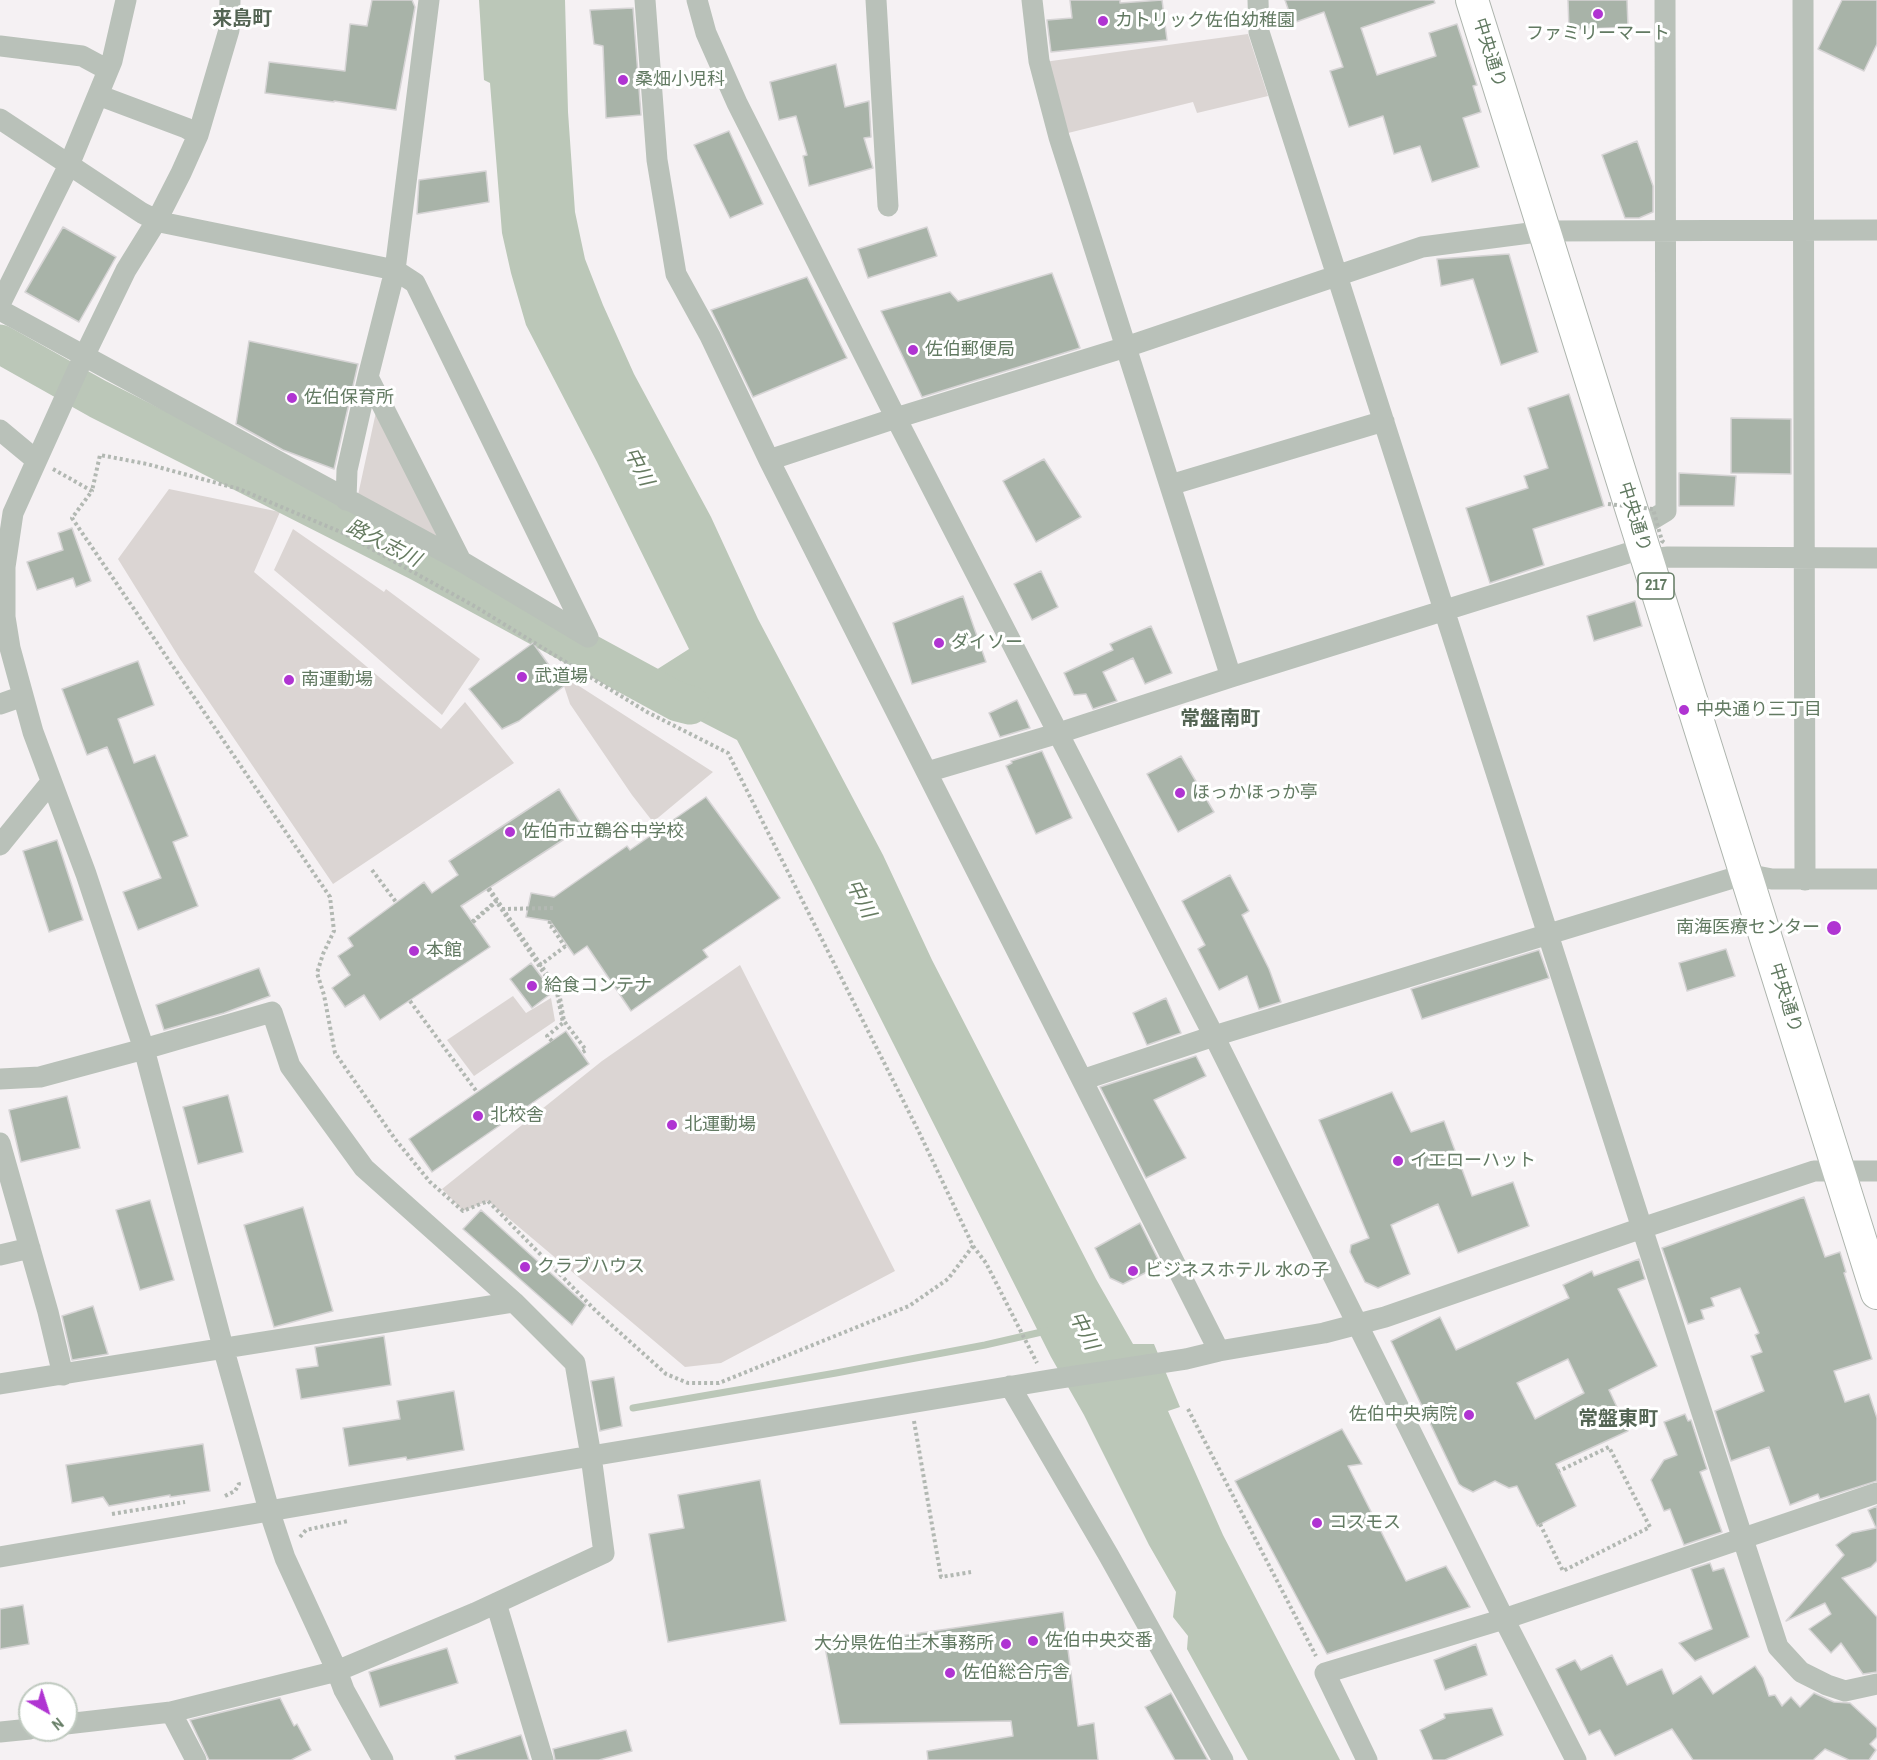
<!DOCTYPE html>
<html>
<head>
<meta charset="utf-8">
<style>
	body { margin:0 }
	#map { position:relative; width:1877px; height:1760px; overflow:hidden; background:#f5f1f3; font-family:"Archivo Narrow",sans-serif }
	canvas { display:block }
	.north { position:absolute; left:18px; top:1682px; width:60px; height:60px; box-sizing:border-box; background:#fff; border:2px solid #c0cac0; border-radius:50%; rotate:141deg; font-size:16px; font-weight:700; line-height:24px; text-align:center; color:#627a62 }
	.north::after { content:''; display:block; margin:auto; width:21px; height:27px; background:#b034d2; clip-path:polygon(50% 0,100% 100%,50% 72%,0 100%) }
</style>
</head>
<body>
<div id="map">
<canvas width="1877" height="1760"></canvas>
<div class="north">N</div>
</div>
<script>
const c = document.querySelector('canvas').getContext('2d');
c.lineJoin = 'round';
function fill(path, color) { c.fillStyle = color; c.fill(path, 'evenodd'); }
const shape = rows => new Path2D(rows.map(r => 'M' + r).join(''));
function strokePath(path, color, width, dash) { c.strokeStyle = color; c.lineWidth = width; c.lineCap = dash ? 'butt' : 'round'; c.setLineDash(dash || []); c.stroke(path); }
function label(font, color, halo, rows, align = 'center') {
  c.font = font + ' "Archivo Narrow","Noto Sans JP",sans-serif'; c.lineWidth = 6; c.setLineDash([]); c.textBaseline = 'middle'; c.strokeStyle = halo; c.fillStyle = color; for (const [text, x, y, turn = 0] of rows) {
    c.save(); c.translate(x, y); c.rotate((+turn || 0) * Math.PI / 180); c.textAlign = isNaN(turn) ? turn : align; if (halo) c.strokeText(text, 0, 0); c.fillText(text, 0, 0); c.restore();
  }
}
const green = shape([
	[1248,34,1268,96,1197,113,1193,102,1064,134,1044,62],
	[376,412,440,542,358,495],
	[169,489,280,512,254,572,441,729,465,702,514,763,333,884,180,659,118,559],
	[293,529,384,592,386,589,480,659,442,715,358,641,274,570],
	[551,668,713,772,653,822,632,795,570,704,564,686],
	[740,965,895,1271,721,1363,685,1367,488,1201,463,1211,442,1189,602,1061],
	[513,996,526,1013,551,998,555,1021,474,1076,447,1040]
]);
const water = shape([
	[479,0,565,0,568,112,575,212,585,259,603,305,634,374,711,517,758,619,883,855,932,960,1096,1279,1133,1344,1154,1344,1180,1407,1168,1411,1223,1535,1340,1760,1248,1760,1187,1649,1188,1636,1173,1617,1176,1592,1149,1545,1084,1415,1051,1357,814,886,737,740,640,690,645,677,689,649,597,462,526,325,511,273,502,233,490,83,484,80]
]);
const stream = shape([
	[633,1408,836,1373,985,1345,1046,1331]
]);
const river = shape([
	[0,344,98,399,420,562,678,702,690,705]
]);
const building = shape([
	[372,0,412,0,415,7,396,110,334,101,334,102,265,93,269,62,345,71,350,24,367,26,372,0],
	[1070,0,1120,0,1120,3,1162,0,1167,40,1051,52,1047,20,1072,18,1070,0],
	[1285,0,1434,0,1435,3,1361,28,1377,75,1436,56,1429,33,1457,24,1477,85,1473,86,1481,112,1463,118,1479,167,1432,182,1420,146,1394,154,1383,116,1349,127,1330,71,1343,67,1324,12,1293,23,1285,0],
	[1568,0,1627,0,1628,27,1569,30,1568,0],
	[1842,0,1877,0,1877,44,1864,71,1818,49,1842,0],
	[633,8,641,115,606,118,603,46,594,44,590,10,633,8],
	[836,64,845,107,869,101,871,137,864,138,873,168,809,186,803,156,807,155,796,116,779,120,770,82,836,64],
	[729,131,763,204,730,218,694,145,729,131],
	[1637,141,1653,186,1653,212,1639,218,1625,218,1602,155,1637,141],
	[486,171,489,202,417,214,419,180,486,171],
	[63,227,116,257,79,322,25,292,63,227],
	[927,227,937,256,868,278,858,249,927,227],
	[1509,254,1538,352,1501,365,1473,279,1441,286,1437,259,1509,254],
	[1052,273,1080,348,922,397,881,311,950,292,958,301,1052,273],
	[807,277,847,358,753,397,711,310,807,277],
	[249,341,358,364,334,469,283,450,236,424,249,341],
	[1569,394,1604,506,1533,529,1544,565,1490,583,1466,508,1528,488,1524,476,1548,468,1528,408,1569,394],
	[1731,418,1791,419,1791,474,1731,473,1731,418],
	[1044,459,1081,517,1036,542,1003,481,1044,459],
	[1679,473,1736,476,1734,506,1679,506,1679,473],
	[72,528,91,581,76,587,73,578,37,590,27,562,63,550,58,533,72,528],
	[1041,571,1058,607,1032,620,1014,584,1041,571],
	[963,596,986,662,912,684,893,623,963,596],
	[1635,601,1642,626,1594,641,1587,616,1635,601],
	[1151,626,1172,673,1145,684,1133,658,1103,672,1117,701,1093,709,1086,694,1074,695,1064,673,1113,650,1110,644,1151,626],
	[533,643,564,686,519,721,502,729,469,689,533,643],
	[138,661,154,705,118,719,134,763,155,755,188,836,173,842,198,906,138,930,123,892,161,878,107,747,87,755,62,689,138,661],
	[1017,700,1030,728,1000,737,989,713,1017,700],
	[1042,751,1072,818,1036,834,1006,766,1012,763,1011,761,1042,751],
	[1181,756,1214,812,1178,832,1147,774,1181,756],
	[559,789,583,827,461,906,490,947,380,1020,364,995,345,1007,332,988,350,975,338,956,353,946,348,938,424,882,432,893,458,875,449,861,559,789],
	[706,797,780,898,703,950,708,957,631,1011,587,946,574,955,550,921,526,917,531,893,554,897,627,846,630,850,706,797],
	[57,840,83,920,49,932,23,851,57,840],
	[1230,875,1249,911,1242,915,1269,969,1281,1002,1259,1009,1247,976,1219,990,1198,949,1205,945,1182,901,1230,875],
	[1726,949,1735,976,1687,991,1679,963,1726,949],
	[1539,950,1549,978,1422,1019,1411,989,1539,950],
	[531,963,553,992,532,1008,510,979,531,963],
	[259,968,270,996,224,1013,164,1030,156,1005,259,968],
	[1166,998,1181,1033,1147,1045,1133,1013,1166,998],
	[566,1031,589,1064,432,1172,409,1139,566,1031],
	[1196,1056,1206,1076,1154,1100,1186,1158,1146,1178,1100,1087,1196,1056],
	[1392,1092,1411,1132,1444,1121,1472,1196,1513,1182,1529,1226,1458,1253,1438,1204,1391,1225,1410,1274,1378,1288,1365,1282,1350,1252,1351,1245,1369,1238,1319,1120,1392,1092],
	[228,1095,243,1152,198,1164,183,1107,228,1095],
	[67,1096,80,1148,21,1162,9,1110,67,1096],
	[1804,1197,1825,1257,1840,1252,1846,1272,1844,1273,1872,1359,1834,1371,1845,1402,1869,1394,1877,1418,1877,1481,1820,1499,1818,1494,1790,1505,1769,1447,1731,1461,1715,1411,1764,1391,1751,1356,1762,1352,1755,1335,1759,1333,1740,1288,1711,1298,1714,1306,1701,1310,1704,1319,1688,1324,1662,1248,1804,1197],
	[150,1200,174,1280,140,1290,116,1210,150,1200],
	[303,1207,333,1311,274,1327,244,1225,303,1207],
	[481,1210,586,1305,572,1325,463,1229,481,1210],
	[1140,1223,1161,1265,1123,1284,1110,1278,1095,1248,1140,1223],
	[1639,1259,1645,1279,1618,1289,1657,1366,1609,1390,1628,1431,1556,1464,1576,1506,1537,1526,1517,1486,1509,1488,1495,1481,1473,1492,1463,1487,1459,1484,1391,1341,1440,1317,1456,1350,1569,1298,1563,1285,1592,1271,1594,1276,1639,1259],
	[1568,1359,1584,1393,1535,1419,1517,1383,1568,1359],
	[93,1306,108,1354,72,1360,62,1316,93,1306],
	[384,1336,391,1385,301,1399,296,1369,318,1366,315,1347,384,1336],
	[614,1377,622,1426,600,1431,591,1381,614,1377],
	[454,1391,464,1450,407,1460,406,1457,349,1466,343,1428,400,1419,397,1401,454,1391],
	[1685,1414,1688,1421,1691,1420,1707,1469,1700,1472,1722,1532,1684,1545,1670,1509,1664,1511,1651,1480,1664,1460,1677,1455,1664,1422,1685,1414],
	[1342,1429,1362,1464,1348,1466,1406,1581,1446,1566,1470,1607,1327,1654,1235,1481,1342,1429],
	[203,1444,210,1491,170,1497,170,1495,109,1506,103,1497,72,1503,66,1465,203,1444],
	[760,1480,786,1621,668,1642,649,1534,684,1528,678,1495,760,1480],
	[1877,1506,1877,1561,1871,1567,1842,1578,1877,1617,1877,1672,1863,1674,1841,1643,1831,1653,1809,1629,1831,1614,1825,1603,1786,1621,1844,1555,1836,1545,1852,1533,1876,1528,1868,1510,1877,1506],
	[1710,1563,1713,1571,1724,1568,1749,1637,1695,1661,1679,1643,1712,1629,1691,1569,1710,1563],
	[23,1605,29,1644,0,1649,0,1609,23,1605],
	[1063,1612,1078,1726,1094,1723,1098,1760,928,1760,927,1751,1013,1736,1011,1721,840,1724,825,1647,1063,1612],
	[1476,1644,1487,1675,1445,1690,1434,1660,1476,1644],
	[447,1648,458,1683,380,1707,369,1672,447,1648],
	[1612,1655,1627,1685,1662,1669,1673,1694,1701,1676,1713,1694,1755,1666,1763,1678,1769,1696,1775,1695,1782,1706,1791,1697,1800,1707,1814,1693,1834,1702,1850,1703,1877,1728,1877,1737,1870,1744,1876,1750,1869,1760,1849,1760,1825,1749,1813,1760,1693,1760,1672,1729,1615,1756,1600,1730,1589,1735,1556,1669,1575,1660,1581,1670,1612,1655],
	[1171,1693,1208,1760,1175,1760,1145,1707,1171,1693],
	[280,1698,294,1726,297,1724,311,1750,291,1760,209,1760,190,1720,280,1698],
	[1492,1708,1503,1735,1445,1760,1433,1760,1420,1730,1445,1718,1444,1714,1492,1708],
	[626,1730,632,1751,599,1760,555,1760,553,1749,626,1730],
	[521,1735,529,1760,456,1760,455,1756,521,1735]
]);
const path = shape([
	[53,469,92,491,72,518,330,897,334,931,323,954,317,973,324,995,335,1053,395,1139,430,1182,463,1211,488,1201,596,1311,666,1374,688,1383,719,1383,909,1306,948,1279,973,1246,918,1130,728,753,647,712,476,607,343,533,239,489,147,464,100,455,92,491],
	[372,870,396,902],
	[488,889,557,993,563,1023,547,1036,552,1041],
	[502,909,553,908],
	[550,921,549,926,552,927,565,947],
	[473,922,497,901],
	[539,966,567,945],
	[410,1001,477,1092],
	[973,1246,986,1263,1037,1363],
	[1188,1409,1316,1656],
	[914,1421,941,1577,971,1572],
	[225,1496,235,1491,239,1484,238,1481],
	[112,1514,185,1502],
	[1540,1524,1563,1571,1650,1527,1609,1447,1559,1471],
	[300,1537,306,1530,348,1521]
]);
const minor = shape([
	[230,0,229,30,198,135,181,173,157,220,126,270,77,371,13,513,5,567,5,617,10,648,33,732,86,874,144,1049,223,1347,269,1510,285,1558,337,1671,344,1690,383,1760],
	[645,0,657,160,676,274,710,336,769,460,1219,1351],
	[697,0,706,33,737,103,896,418,1214,1036,1504,1619,1576,1760],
	[876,0,888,206],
	[1032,0,1039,61,1059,137,1231,677],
	[1258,0,1259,32,1642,1228,1778,1647,1801,1672,1827,1685,1845,1691,1877,1684],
	[1803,0,1805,880],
	[0,46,82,56,108,70],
	[98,95,186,128,198,135],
	[0,119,142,213,160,222,395,270,415,283,588,637,461,561,0,310],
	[0,304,69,165,112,61,126,0],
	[368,377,461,561],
	[0,430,36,460],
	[769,460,896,418,1126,347,1422,247,1545,231,1877,230],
	[1170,485,1384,421],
	[346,500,347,470,368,377,395,270,429,0],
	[1638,528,1666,511,1665,0],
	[1647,559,1668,557,1877,558],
	[0,704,23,696],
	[927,772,1059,733,1231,677,1644,548],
	[0,845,51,782],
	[0,1079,40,1077,144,1049,272,1012,290,1066,364,1168,514,1302,575,1363,591,1456,604,1553,475,1613,337,1671,171,1712,66,1724],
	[1082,1080,1214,1036,1746,874,1772,879,1877,879],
	[0,1143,48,1312,63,1375],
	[0,1255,30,1248],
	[0,1384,514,1302],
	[1010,1386,1109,1556,1223,1760],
	[0,1557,591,1456,1055,1379,1186,1359,1219,1351,1324,1333,1385,1317,1642,1228,1814,1171,1877,1171],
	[496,1603,543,1760],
	[171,1712,196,1760],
	[0,1732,30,1729],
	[1367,1760,1325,1673,1504,1619,1877,1493]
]);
const highway = shape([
	[1472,0,1877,1293]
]);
const pathBridge = shape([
	[1608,504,1653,509,1662,541,1665,543],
	[489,888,559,992,564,1021,586,1050,581,1053],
	[472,922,497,900]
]);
const markers = [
	[1598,14,6,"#b034d2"],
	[1103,21,6,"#b034d2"],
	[623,80,6,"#b034d2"],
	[913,350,6,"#b034d2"],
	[292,398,6,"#b034d2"],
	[939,643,6,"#b034d2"],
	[522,677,6,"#b034d2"],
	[289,680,6,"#b034d2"],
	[1684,710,6,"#b034d2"],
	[1180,793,6,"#b034d2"],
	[510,832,6,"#b034d2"],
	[1834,928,8,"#b034d2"],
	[414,951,6,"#b034d2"],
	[532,986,6,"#b034d2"],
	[478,1116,6,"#b034d2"],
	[672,1125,6,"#b034d2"],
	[1398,1161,6,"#b034d2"],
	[525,1267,6,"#b034d2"],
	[1133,1271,6,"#b034d2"],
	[1469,1415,6,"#b034d2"],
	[1317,1523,6,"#b034d2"],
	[1033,1641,6,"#b034d2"],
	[1006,1644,6,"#b034d2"],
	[950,1673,6,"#b034d2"]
];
const shields = [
	[1656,586,36]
];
const shieldNames = [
	["217",1656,586]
];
const poiNames = [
	["カトリック佐伯幼稚園",1115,21],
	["ファミリーマート",1598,34,"center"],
	["桑畑小児科",635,80],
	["佐伯郵便局",925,350],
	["佐伯保育所",304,398],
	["ダイソー",951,643],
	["武道場",534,677],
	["南運動場",301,680],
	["中央通り三丁目",1696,710],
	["ほっかほっか亭",1192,793],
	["佐伯市立鶴谷中学校",522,832],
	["南海医療センター",1820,928,"right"],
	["本館",426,951],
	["給食コンテナ",544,986],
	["北校舎",490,1116],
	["北運動場",684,1125],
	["イエローハット",1410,1161],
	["クラブハウス",537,1267],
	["ビジネスホテル 水の子",1145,1271],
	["佐伯中央病院",1457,1415,"right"],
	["コスモス",1329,1523],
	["佐伯中央交番",1045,1641],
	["大分県佐伯土木事務所",994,1644,"right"],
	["佐伯総合庁舎",962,1673]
];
const streetNames = [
	["中央通り",1489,53,73],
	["中央通り",1634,517,73],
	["中央通り",1785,998,73]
];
const neighbourhoodNames = [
	["来島町",242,20],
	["常盤南町",1220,720],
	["常盤東町",1618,1420]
];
const waterNames = [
	["中川",638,467,63],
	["路久志川",383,544,27],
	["中川",860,899,63],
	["中川",1083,1331,63]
];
fill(green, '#dbd5d3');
fill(water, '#bbc7b8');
strokePath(stream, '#bbc7b8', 7);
strokePath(river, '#bbc7b8', 39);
fill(building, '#a8b3a8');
strokePath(building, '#d6d4d5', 1.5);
strokePath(highway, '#adb4ad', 34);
strokePath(path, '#b2b8b2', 4, [3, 3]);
strokePath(minor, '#b9c1b9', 21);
strokePath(highway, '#fff', 32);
strokePath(pathBridge, '#b2b8b2', 4, [3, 3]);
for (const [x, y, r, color] of markers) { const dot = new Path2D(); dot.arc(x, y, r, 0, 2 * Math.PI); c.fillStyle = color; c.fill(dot); strokePath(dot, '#fff', 2); }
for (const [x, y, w] of shields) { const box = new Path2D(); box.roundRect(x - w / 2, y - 13, w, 26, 4.5); c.fillStyle = '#fff'; c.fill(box); strokePath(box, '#627a62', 1.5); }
label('bold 16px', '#627a62', null, shieldNames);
label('18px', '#627a62', '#fff', poiNames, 'left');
label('18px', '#627a62', '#fff', streetNames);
label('bold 20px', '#546554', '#fff', neighbourhoodNames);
label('italic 20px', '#677c62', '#fff', waterNames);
</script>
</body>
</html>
